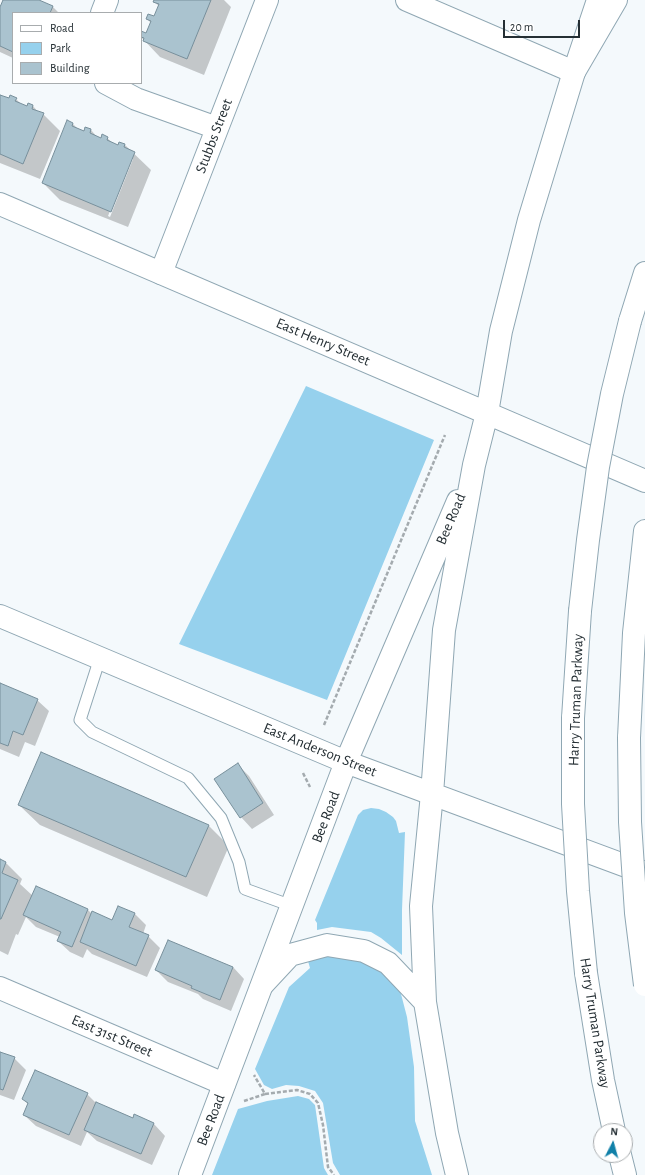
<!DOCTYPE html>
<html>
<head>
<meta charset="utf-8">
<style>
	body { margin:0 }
	#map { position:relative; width:645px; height:1175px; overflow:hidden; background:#f4f9fc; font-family:"Alegreya Sans",sans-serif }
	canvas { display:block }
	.legend { position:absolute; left:12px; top:12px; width:130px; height:72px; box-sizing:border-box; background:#fff; border:1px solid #a8acae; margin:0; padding:5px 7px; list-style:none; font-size:12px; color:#252f34 }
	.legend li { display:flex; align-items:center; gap:8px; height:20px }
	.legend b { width:20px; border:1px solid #a8acae }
	.north { position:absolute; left:593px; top:1123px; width:40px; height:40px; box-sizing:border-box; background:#fff; border:1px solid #a8acae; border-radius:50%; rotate:6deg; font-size:11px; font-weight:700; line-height:16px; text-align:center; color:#252f34 }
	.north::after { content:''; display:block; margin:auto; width:14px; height:18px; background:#1080a8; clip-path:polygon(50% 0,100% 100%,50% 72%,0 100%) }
	.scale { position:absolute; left:503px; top:20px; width:77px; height:18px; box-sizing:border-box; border:2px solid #252f34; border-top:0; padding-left:5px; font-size:12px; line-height:14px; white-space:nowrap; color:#252f34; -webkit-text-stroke:3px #fff; paint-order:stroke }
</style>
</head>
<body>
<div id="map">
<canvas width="645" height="1175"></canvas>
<ul class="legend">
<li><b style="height:5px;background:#fff"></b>Road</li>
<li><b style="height:11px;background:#96d1ed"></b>Park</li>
<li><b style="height:11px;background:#aac3cf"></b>Building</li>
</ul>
<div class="north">N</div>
<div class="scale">20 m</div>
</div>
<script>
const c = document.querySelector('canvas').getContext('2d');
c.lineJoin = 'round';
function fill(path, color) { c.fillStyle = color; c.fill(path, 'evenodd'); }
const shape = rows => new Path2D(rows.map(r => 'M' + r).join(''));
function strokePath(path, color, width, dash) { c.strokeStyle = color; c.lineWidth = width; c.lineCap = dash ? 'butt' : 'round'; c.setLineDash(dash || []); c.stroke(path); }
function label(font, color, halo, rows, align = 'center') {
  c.font = font + ' "Alegreya Sans",sans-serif'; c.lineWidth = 4; c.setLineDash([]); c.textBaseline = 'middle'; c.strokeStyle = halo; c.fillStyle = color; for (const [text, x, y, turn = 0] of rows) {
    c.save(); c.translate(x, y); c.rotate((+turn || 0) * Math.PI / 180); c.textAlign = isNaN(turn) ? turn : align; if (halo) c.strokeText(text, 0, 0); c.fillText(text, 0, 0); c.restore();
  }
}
const green = shape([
	[306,386,434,440,327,700,179,644],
	[371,808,379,809,386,812,393,817,396,821,399,833,405,832,402,910,402,955,381,938,371,932,332,927,317,930,317,923,315,920,358,815,363,810],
	[333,954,371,960,398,987,401,994,407,1017,414,1067,415,1121,432,1175,340,1175,333,1163,323,1103,315,1091,299,1086,286,1085,272,1089,264,1085,255,1069,289,987,310,968,308,961],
	[298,1096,309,1099,315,1105,324,1168,328,1175,212,1175,238,1109,267,1101]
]);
const shadow = shape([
	[4,0,36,0,52,6,59,13,13,13,13,58,0,52,0,9],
	[155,0,224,0,231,7,204,75,160,57,141,37,141,32,146,34,151,23,147,19,154,17,159,6,154,2],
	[0,96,10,100,16,99,23,106,27,108,28,104,33,106,39,113,43,114,60,131,40,179,0,163],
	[68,121,73,124,79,130,84,132,86,128,91,130,98,138,101,139,107,138,114,144,119,146,120,143,125,145,151,170,128,227,60,200,43,183],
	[131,159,133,159,110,217,108,216],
	[0,684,37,700,49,711,35,746,25,742,19,757,0,749],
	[238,765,249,776,274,815,252,829,241,817],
	[19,805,208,825,229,846,207,897,40,825],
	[0,860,6,863,22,879,20,884,33,896,37,887,88,910,92,914,113,921,135,914,146,925,143,934,148,936,160,948,147,977,92,954,87,949,83,958,70,952,58,941,60,937,36,927,26,917,18,935,16,934,8,955,0,951],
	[233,967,244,979,231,1011,203,999,198,994,168,982,156,970],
	[0,1053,14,1058,26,1070,14,1100,0,1095],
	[87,1094,96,1103,134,1119,135,1116,154,1124,165,1136,152,1165,97,1141,87,1132,81,1146,36,1126,24,1115,29,1105,23,1099]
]);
const building = shape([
	[3,0,39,0,53,6,50,13,13,13,13,52,0,46,0,7,3,0],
	[154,0,211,0,187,59,143,41,144,38,141,37,141,31,146,33,151,21,146,19,148,14,154,16,159,4,153,2,154,0],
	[0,95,9,98,10,95,17,98,15,101,27,106,28,103,33,105,32,109,44,113,23,164,0,154,0,95],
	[67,120,73,123,72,126,84,131,85,127,91,129,90,133,101,138,102,134,108,137,107,140,118,145,119,142,125,144,124,147,135,152,111,212,42,183,67,120],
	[0,683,38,699,23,735,13,731,8,746,0,743,0,683],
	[41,752,209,825,186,877,18,805,41,752],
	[238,763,263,803,240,818,214,779,238,763],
	[0,859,6,862,2,873,18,880,1,919,0,919,0,859],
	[36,886,88,909,72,947,57,941,61,932,23,915,36,886],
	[118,906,135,913,129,927,149,935,136,966,80,942,92,911,112,920,118,906],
	[168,940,233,967,220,1000,191,988,192,986,155,970,168,940],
	[0,1052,15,1057,3,1090,0,1089,0,1052],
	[35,1070,88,1093,69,1135,23,1115,28,1103,22,1099,35,1070],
	[96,1102,133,1118,134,1114,154,1123,141,1154,84,1130,96,1102]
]);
const path = shape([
	[324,725,445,435],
	[303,773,310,787],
	[265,1094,297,1090,310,1094,318,1103,323,1125,328,1167,334,1175],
	[244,1101,265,1094,254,1075]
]);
const lane = shape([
	[100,658,80,720,92,732,188,778,221,818,239,862,245,889,292,906]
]);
const street = shape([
	[407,0,574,72],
	[102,13,107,0],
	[106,83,136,99,217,128],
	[161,273,267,0],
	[0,988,224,1084]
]);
const secondary = shape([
	[0,204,645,481],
	[0,616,346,762,645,873],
	[432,794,444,630,474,465,487,413,501,331,529,220,574,72,598,0],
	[190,1175,346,762,458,501]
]);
const highway = shape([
	[574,72,616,0],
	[630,321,645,273],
	[573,718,580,611],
	[629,738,634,633,645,531],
	[432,794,421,906,425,1002,447,1133,457,1175],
	[586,973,603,1080,614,1131],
	[263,984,290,955,327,945,364,951,388,963,425,1002],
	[620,1155,625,1175]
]);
const highwayBridge = shape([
	[580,611,588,540,598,467,612,394,630,321],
	[573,718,573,804,578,891,586,973],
	[629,738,630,822,636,913,645,985]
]);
const streetNames = [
	["Stubbs Street",214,136,-69],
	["East Henry Street",323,342,23],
	["Bee Road",451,519,-67],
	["Harry Truman Parkway",576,700,-88],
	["East Anderson Street",320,750,22],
	["Bee Road",326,817,-69],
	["Harry Truman Parkway",595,1023,81],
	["East 31st Street",112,1036,23],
	["Bee Road",211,1120,-69]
];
fill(green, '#96d1ed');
fill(shadow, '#0003');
fill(building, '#aac3cf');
strokePath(building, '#778f9b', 1);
strokePath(lane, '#8fa7b3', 13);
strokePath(street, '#8fa7b3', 24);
strokePath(secondary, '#8fa7b3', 24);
strokePath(highway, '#8fa7b3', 24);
strokePath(path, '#a4abaf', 2.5, [4, 2]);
strokePath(lane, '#fff', 11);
strokePath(street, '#fff', 22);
strokePath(secondary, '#fff', 22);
strokePath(highway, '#fff', 22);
strokePath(highwayBridge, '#8fa7b3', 24, []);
strokePath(highwayBridge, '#fff', 22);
label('15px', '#252f34', '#fff', streetNames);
</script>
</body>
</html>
